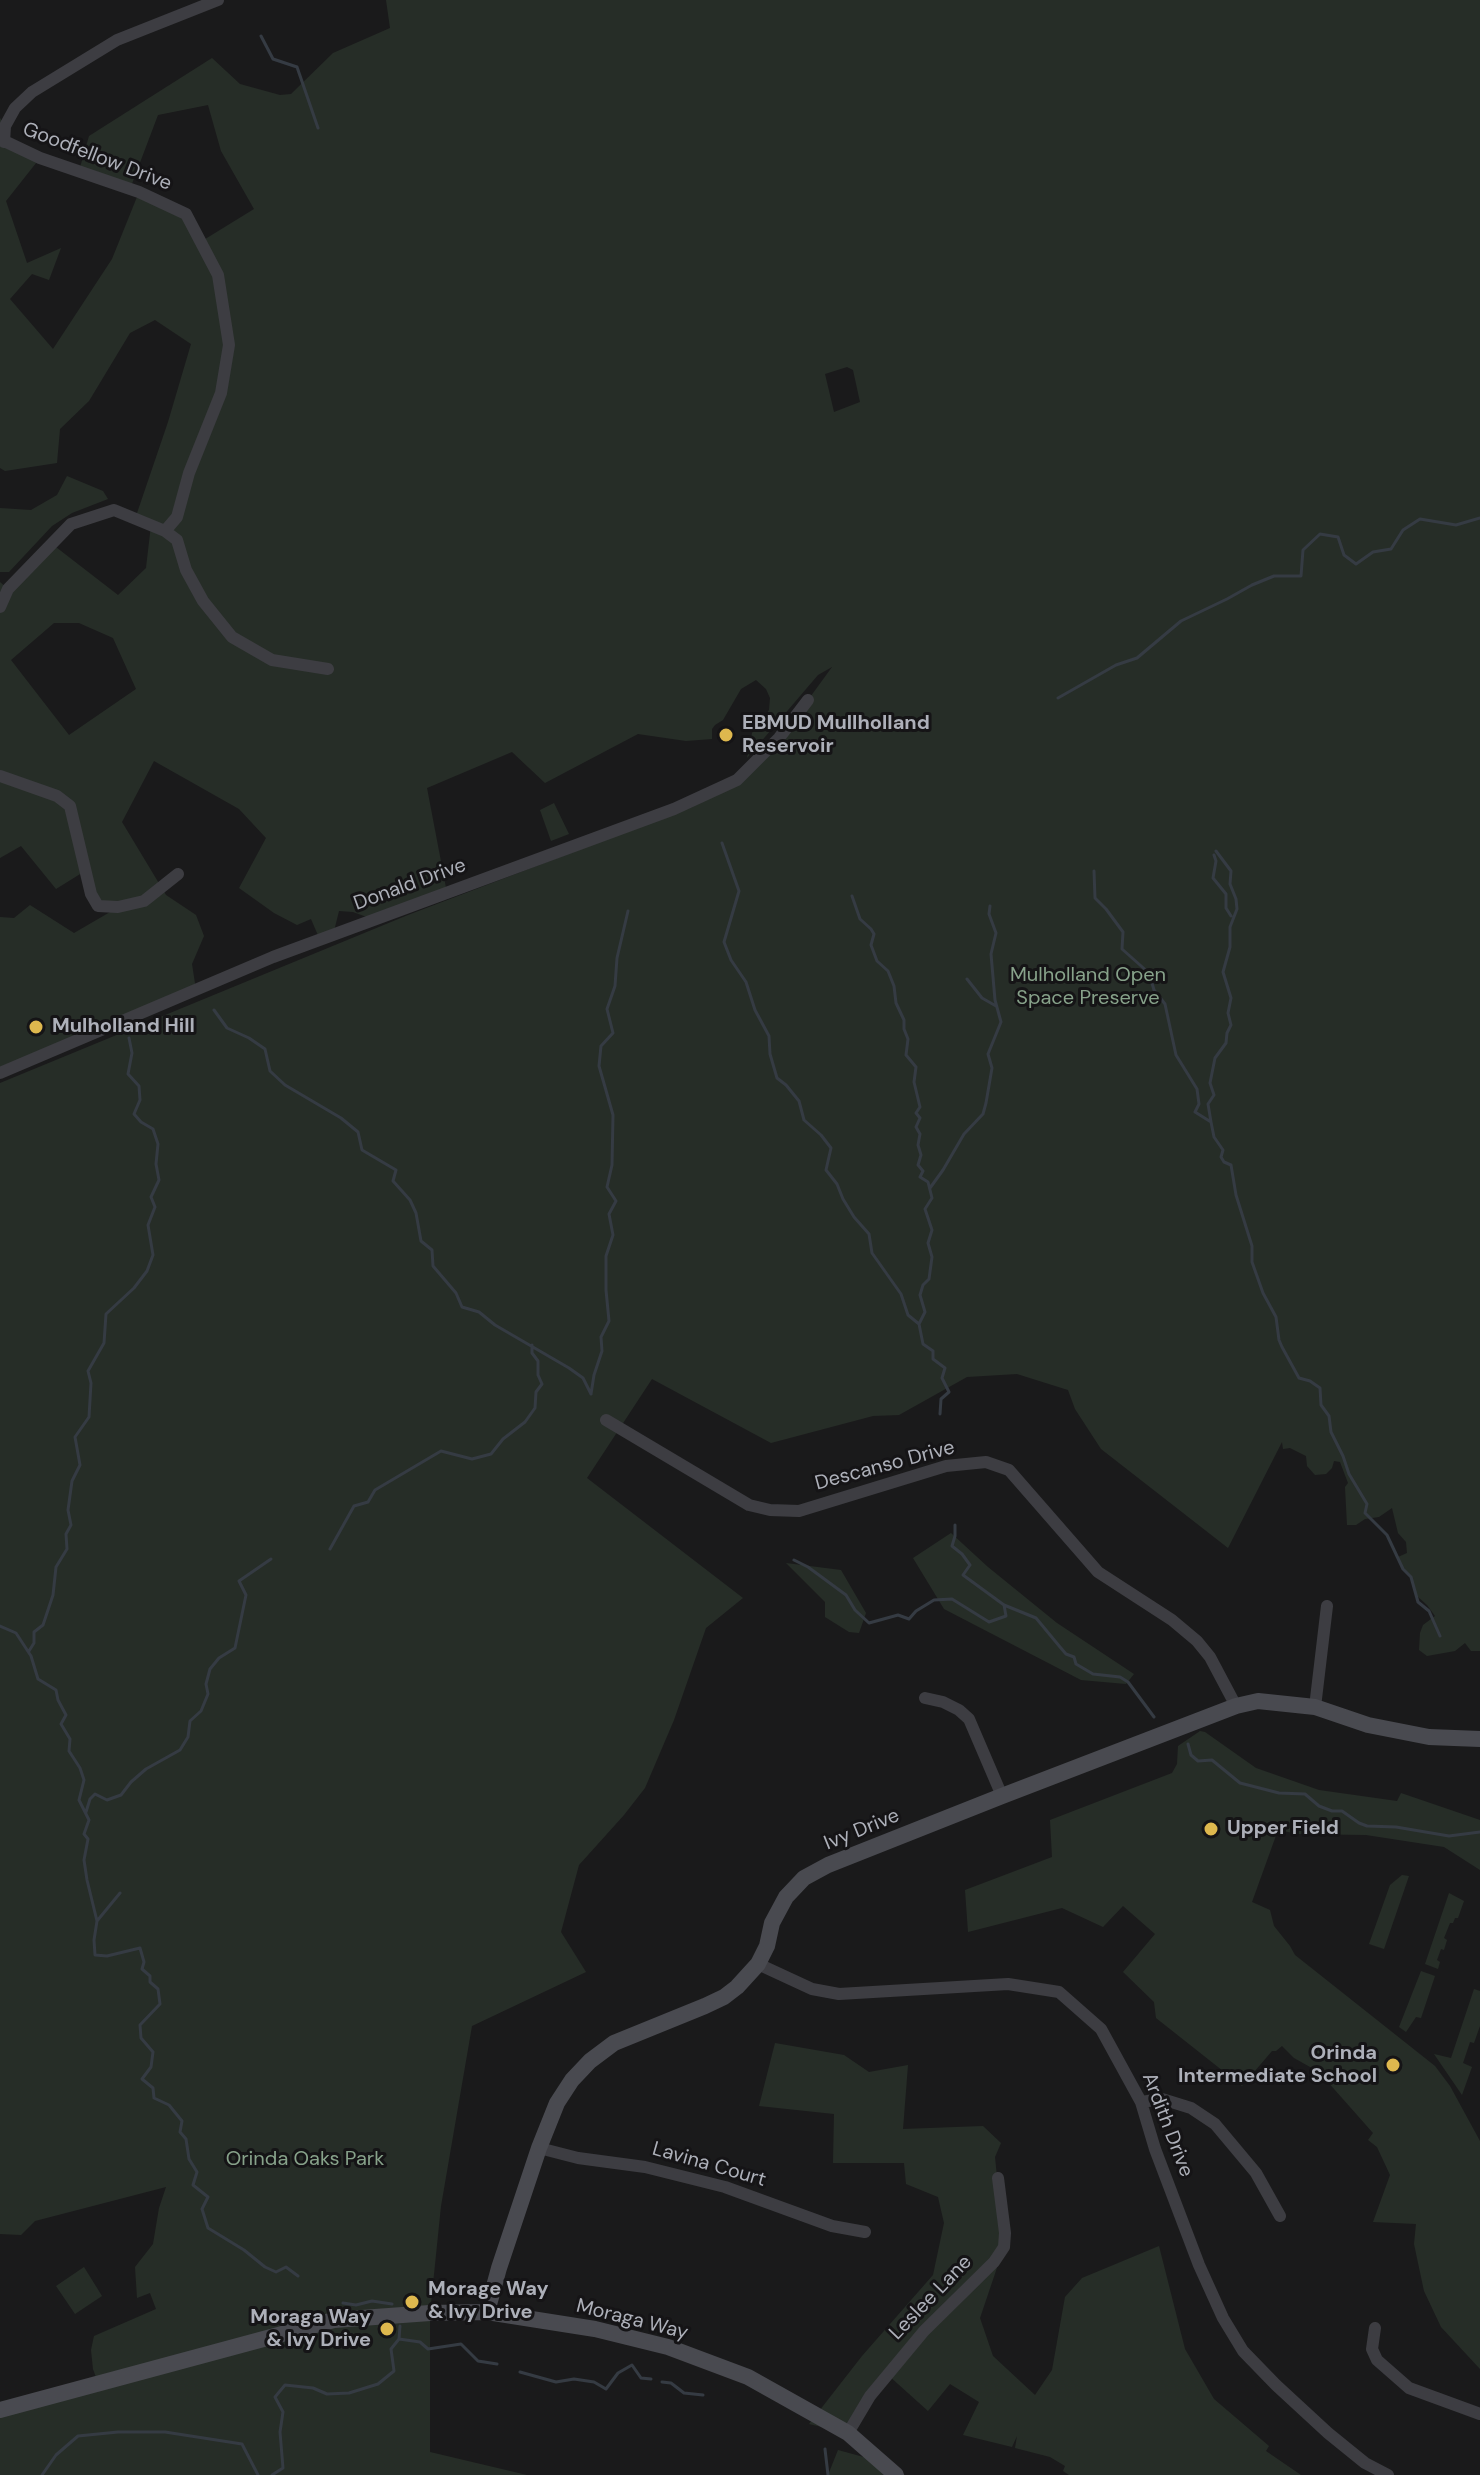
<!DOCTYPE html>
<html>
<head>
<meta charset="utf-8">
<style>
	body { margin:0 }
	canvas { display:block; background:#1a1a1b }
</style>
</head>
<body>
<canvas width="1480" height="2475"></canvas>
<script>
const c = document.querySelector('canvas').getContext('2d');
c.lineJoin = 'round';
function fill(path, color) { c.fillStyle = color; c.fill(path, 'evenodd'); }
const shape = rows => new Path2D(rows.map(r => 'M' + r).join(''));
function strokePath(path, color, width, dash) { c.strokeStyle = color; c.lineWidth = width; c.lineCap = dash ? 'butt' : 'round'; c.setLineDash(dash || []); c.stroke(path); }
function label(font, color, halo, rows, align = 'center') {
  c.font = font + ' "DM Sans",sans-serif'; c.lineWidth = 6; c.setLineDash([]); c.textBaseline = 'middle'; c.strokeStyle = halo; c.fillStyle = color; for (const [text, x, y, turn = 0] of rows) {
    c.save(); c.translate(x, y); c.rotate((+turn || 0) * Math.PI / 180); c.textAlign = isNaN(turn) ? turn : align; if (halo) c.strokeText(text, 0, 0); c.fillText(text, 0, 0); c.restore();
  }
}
const green = shape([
	[386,0,1480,0,1480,1651,1471,1651,1465,1643,1455,1651,1427,1656,1419,1650,1420,1633,1423,1625,1435,1616,1427,1605,1417,1596,1411,1577,1403,1569,1398,1557,1407,1553,1406,1542,1398,1533,1392,1508,1379,1517,1365,1519,1356,1525,1347,1525,1345,1487,1348,1483,1340,1462,1334,1461,1332,1468,1326,1474,1315,1475,1307,1466,1306,1456,1290,1448,1283,1449,1282,1442,1228,1548,1101,1449,1075,1409,1068,1390,1017,1374,967,1377,899,1415,873,1416,771,1443,652,1379,587,1478,743,1598,706,1628,674,1720,645,1788,624,1815,579,1865,561,1932,586,1972,472,2026,441,2206,430,2313,430,2452,527,2475,0,2475,0,2410,98,2383,93,2369,91,2350,94,2336,156,2309,150,2293,137,2298,135,2267,153,2244,159,2208,166,2187,35,2221,21,2235,0,2234,0,1083,408,915,589,846,737,780,808,700,832,667,818,675,747,758,752,733,769,710,770,698,766,689,756,680,741,689,723,720,715,725,712,729,712,739,686,741,638,734,545,783,512,752,427,788,447,893,375,920,353,912,339,911,333,935,320,940,311,919,297,925,274,913,239,888,266,838,239,809,154,761,122,822,166,895,196,915,204,936,192,964,196,990,0,1073,0,917,14,918,30,905,74,933,117,908,98,906,85,871,56,889,21,846,0,858,0,582,8,589,52,544,118,595,146,568,151,525,135,519,168,422,191,344,155,320,130,333,89,401,60,429,57,463,5,471,0,468,0,118,5,126,4,142,40,158,6,201,27,263,61,248,49,280,32,274,10,299,53,349,112,259,139,192,186,214,202,241,254,209,221,151,208,105,158,115,130,189,79,171,89,136,212,58,240,84,280,95,291,94,333,53,390,28],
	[847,367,853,370,860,402,834,412,825,374],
	[54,623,79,623,113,638,136,689,69,735,11,660],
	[67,476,103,491,108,499,72,513,52,526,9,572,0,572,0,508,31,510,57,495],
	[554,803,569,834,551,841,540,810],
	[951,1533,988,1567,1057,1623,1134,1674,1126,1684,1081,1680,944,1609,913,1558],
	[786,1563,841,1570,866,1613,859,1633,849,1632,825,1617,825,1602],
	[1200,1731,1205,1732,1256,1768,1319,1790,1397,1801,1401,1793,1480,1820,1480,1870,1444,1847,1366,1835,1298,1834,1278,1830,1252,1902,1270,1910,1274,1926,1290,1946,1295,1955,1435,2066,1450,2086,1480,2141,1480,2369,1441,2327,1424,2291,1414,2244,1416,2224,1373,2222,1390,2175,1377,2147,1368,2140,1373,2133,1319,2072,1294,2058,1282,2046,1276,2051,1272,2051,1242,2086,1156,2018,1154,2002,1123,1972,1155,1934,1123,1906,1103,1927,1062,1908,968,1932,965,1890,1052,1857,1050,1820,1172,1773,1177,1764,1178,1746],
	[1402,1875,1409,1876,1384,1949,1369,1944,1390,1885],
	[1449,1893,1464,1901,1458,1918,1455,1918,1453,1923,1450,1923,1444,1938,1447,1940,1444,1950,1441,1949,1437,1960,1440,1962,1438,1969,1425,1964],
	[1421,1971,1435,1976,1421,2018,1416,2017,1406,2032,1399,2027],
	[1474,1989,1480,1991,1480,2026,1474,2043,1470,2042,1463,2063,1472,2067,1462,2095,1434,2054,1451,2058],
	[775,2043,844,2055,869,2072,908,2065,903,2129,983,2126,1001,2143,995,2157,1004,2247,980,2318,993,2356,1035,2395,1052,2370,1065,2297,1082,2278,1159,2246,1185,2349,1214,2399,1269,2446,1266,2451,1301,2475,1069,2475,1063,2471,1065,2466,1050,2457,1015,2448,1017,2436,1012,2447,963,2435,979,2402,950,2384,928,2411,888,2375,848,2433,809,2424,862,2356,933,2275,944,2223,938,2197,906,2184,904,2163,833,2163,834,2114,759,2106],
	[84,2267,102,2296,75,2314,56,2286],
	[838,2450,889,2464,905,2475,828,2475]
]);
const stream = shape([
	[261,36,273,59,297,67,318,128],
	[1058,698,1116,665,1137,658,1181,621,1227,599,1252,585,1274,576,1301,576,1303,550,1320,534,1338,537,1344,555,1356,564,1373,552,1391,549,1403,530,1420,519,1456,525,1480,518],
	[722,843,739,891,724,942,731,960,746,982,755,1010,769,1036,770,1054,777,1078,786,1085,799,1101,804,1120,821,1135,831,1148,826,1170,837,1184,843,1199,854,1217,869,1234,872,1253,901,1294,908,1315,919,1324,923,1344,933,1351,933,1359,945,1368,942,1378,949,1392,941,1399,940,1414],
	[1214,855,1216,861,1213,878,1226,894,1226,908,1231,916],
	[1094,871,1095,898,1106,909,1123,932,1122,949,1149,973,1154,990,1165,1004,1176,1055,1197,1089,1199,1104,1195,1112,1211,1122,1214,1137,1223,1150,1221,1157,1224,1162,1231,1165,1236,1195,1252,1246,1252,1262,1263,1293,1276,1317,1279,1340,1282,1347,1299,1378,1310,1381,1320,1388,1321,1405,1329,1416,1331,1432,1343,1456,1349,1474,1367,1504,1365,1513,1387,1535,1403,1569,1411,1577,1418,1602,1429,1611,1440,1636],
	[852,896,860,919,871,929,874,934,871,945,877,961,888,971,894,986,896,1003,904,1020,904,1029,908,1039,906,1055,916,1067,914,1082,920,1107,916,1113,920,1118,916,1127,920,1134,918,1145,921,1155,918,1165,923,1171,920,1177,928,1182,932,1198,925,1209,932,1230,928,1243,932,1257,929,1279,923,1285,920,1295,925,1312,919,1324],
	[967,979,982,998,996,1006],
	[214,1010,227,1028,249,1038,265,1049,270,1071,285,1085,341,1118,358,1132,362,1150,396,1170,393,1181,410,1200,416,1213,421,1241,432,1250,433,1266,456,1293,462,1307,479,1312,495,1325,569,1368,583,1378,591,1394],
	[1211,1122,1208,1104,1214,1095,1210,1083,1215,1058,1226,1043,1227,1033,1231,1025,1228,1013,1231,998,1223,972,1230,947,1230,927,1237,909,1236,899,1230,884,1231,871,1216,851],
	[930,1188,943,1170,964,1134,983,1114,986,1103,992,1068,988,1054,1001,1022,995,1000,991,954,996,933,989,914,990,906],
	[591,1394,594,1375,602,1351,601,1337,609,1321,606,1290,606,1256,613,1235,609,1214,616,1201,607,1187,612,1165,613,1115,599,1066,601,1046,613,1033,607,1009,615,986,617,958,628,911],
	[955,1525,955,1536,952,1546,962,1554,970,1565,963,1575,1004,1605,1036,1618,1060,1647,1066,1654,1074,1657,1076,1664,1093,1674,1120,1677,1128,1682,1154,1717],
	[330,1549,354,1506,368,1502,375,1490,441,1451,472,1459,491,1454,503,1439,525,1422,535,1408,536,1392,542,1384,538,1375,538,1361,532,1353,532,1345],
	[794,1560,808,1567,846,1595,855,1610,869,1623,898,1615,909,1619,916,1611,934,1600,952,1599,989,1622,1006,1616,1004,1605],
	[0,1626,16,1633,31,1656,38,1679,56,1690,58,1700,66,1715,61,1724,70,1739,69,1751,80,1768,84,1780,79,1800,89,1820,84,1834,88,1839,84,1860,87,1880,97,1921,94,1940,95,1955,107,1956,140,1948,144,1962,142,1969,150,1976,150,1982,158,1989,160,2004,140,2025,141,2038,153,2052,151,2067,142,2079,153,2088,154,2098,169,2105,182,2121,180,2132,186,2139,189,2159,197,2172,193,2185,208,2197,202,2209,208,2228,244,2250,265,2267,276,2272,286,2267,298,2276],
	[29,1651,34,1643,34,1632,43,1625,53,1595,56,1567,67,1549,66,1534,71,1525,68,1510,72,1481,80,1465,75,1437,89,1417,91,1383,88,1371,104,1343,106,1314,134,1288,147,1271,153,1255,148,1225,155,1207,151,1197,159,1180,156,1164,158,1144,153,1129,141,1122,134,1114,140,1100,139,1086,128,1074,132,1053,129,1038],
	[1188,1744,1191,1755,1198,1761,1212,1760,1240,1783,1279,1793,1305,1794,1319,1806,1332,1811,1342,1811,1359,1823,1367,1826,1396,1827,1449,1836,1480,1832],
	[86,1812,90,1799,95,1794,107,1800,121,1795,131,1782,146,1769,180,1750,188,1737,190,1721,201,1711,208,1694,206,1684,210,1669,219,1658,235,1648,246,1595,239,1581,271,1559],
	[97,1921,120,1893],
	[343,2303,356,2305,372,2301,392,2304],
	[399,2339,400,2326],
	[520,2372,556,2382,574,2379,594,2382,606,2389,618,2373,632,2365,641,2378,651,2379],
	[662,2382,671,2383,684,2393,703,2395],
	[825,2449,828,2475],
	[42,2475,56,2455,78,2436,118,2432,165,2432,242,2444,258,2475],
	[272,2475,283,2468,280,2432,283,2412,275,2397,285,2385,313,2388,327,2394,349,2393,378,2384,394,2371,391,2349,399,2339,420,2342,428,2349,461,2344,478,2361,497,2364]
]);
const street = shape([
	[0,139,40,158,139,192,186,214,218,275,229,345,221,393,189,473,177,517,165,531],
	[4,142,5,126,15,108,32,92,117,40,218,0],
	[0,607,8,589,71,524,114,510,165,531,177,540,186,570,203,601,232,637,272,660,328,669],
	[0,776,57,796,70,806,91,894,98,906,118,907,144,901,178,874],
	[0,1073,273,957,674,809,737,780,779,738,808,700],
	[606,1420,749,1505,770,1510,799,1511,946,1466,986,1462,1009,1470,1098,1572,1172,1620,1197,1641,1210,1657,1236,1706],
	[925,1698,943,1702,959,1710,969,1719,1002,1796],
	[1315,1707,1327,1606],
	[758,1964,812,1989,839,1994,1008,1984,1059,1992,1101,2029,1141,2102,1155,2149,1199,2265,1223,2318,1243,2351,1276,2385,1328,2433,1365,2463,1388,2475],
	[1141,2102,1162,2099,1191,2108,1215,2124,1256,2173,1280,2216],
	[539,2148,578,2158,645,2167,725,2187,832,2226,865,2232],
	[1375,2328,1372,2349,1377,2360,1409,2388,1480,2414],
	[848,2433,870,2396,924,2331,994,2262,1004,2247,1005,2233,998,2178]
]);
const secondary = shape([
	[487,2312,499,2268,539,2148,557,2103,572,2080,590,2061,614,2043,705,2006,724,1997,737,1987,758,1964,767,1946,772,1923,786,1897,804,1878,828,1865,1002,1796,1236,1706,1258,1701,1315,1707,1368,1725,1429,1737,1480,1739],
	[0,2410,334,2320,430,2313,487,2312,595,2329,668,2347,748,2377,848,2433,896,2475]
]);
const markers = [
	[726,735,8,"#deb84e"],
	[36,1027,8,"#deb84e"],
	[1211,1829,8,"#deb84e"],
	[1393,2065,8,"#deb84e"],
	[412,2302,8,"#deb84e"],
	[387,2329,8,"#deb84e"]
];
const streetNames = [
	["Goodfellow Drive",97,157,21],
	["Donald Drive",410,885,-20],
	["Descanso Drive",885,1466,-15],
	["Ivy Drive",862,1830,-22],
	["Ardith Drive",1167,2125,69],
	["Lavina Court",709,2165,16],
	["Leslee Lane",931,2298,-46],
	["Moraga Way",632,2320,14]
];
const poiNames = [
	["EBMUD Mullholland",742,724],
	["Reservoir",742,747],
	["Mulholland Hill",52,1027],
	["Upper Field",1227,1829],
	["Orinda",1377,2054,"right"],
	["Intermediate School",1377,2077,"right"],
	["Morage Way",428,2290],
	["& Ivy Drive",428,2313],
	["Moraga Way",371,2318,"right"],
	["& Ivy Drive",371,2341,"right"]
];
const parkNames = [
	["Mulholland Open",1088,976],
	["Space Preserve",1088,999],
	["Orinda Oaks Park",305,2160]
];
fill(green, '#262d27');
strokePath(stream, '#353b43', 3);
strokePath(street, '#3d3d42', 12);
strokePath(secondary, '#494a50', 16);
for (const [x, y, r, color] of markers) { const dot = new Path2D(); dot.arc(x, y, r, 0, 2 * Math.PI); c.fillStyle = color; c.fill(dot); strokePath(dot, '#151416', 3); }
label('20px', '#adb0b9', '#151416', streetNames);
label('bold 20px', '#adb0b9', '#151416', poiNames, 'left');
label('20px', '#87a28a', '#151416', parkNames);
</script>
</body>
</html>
